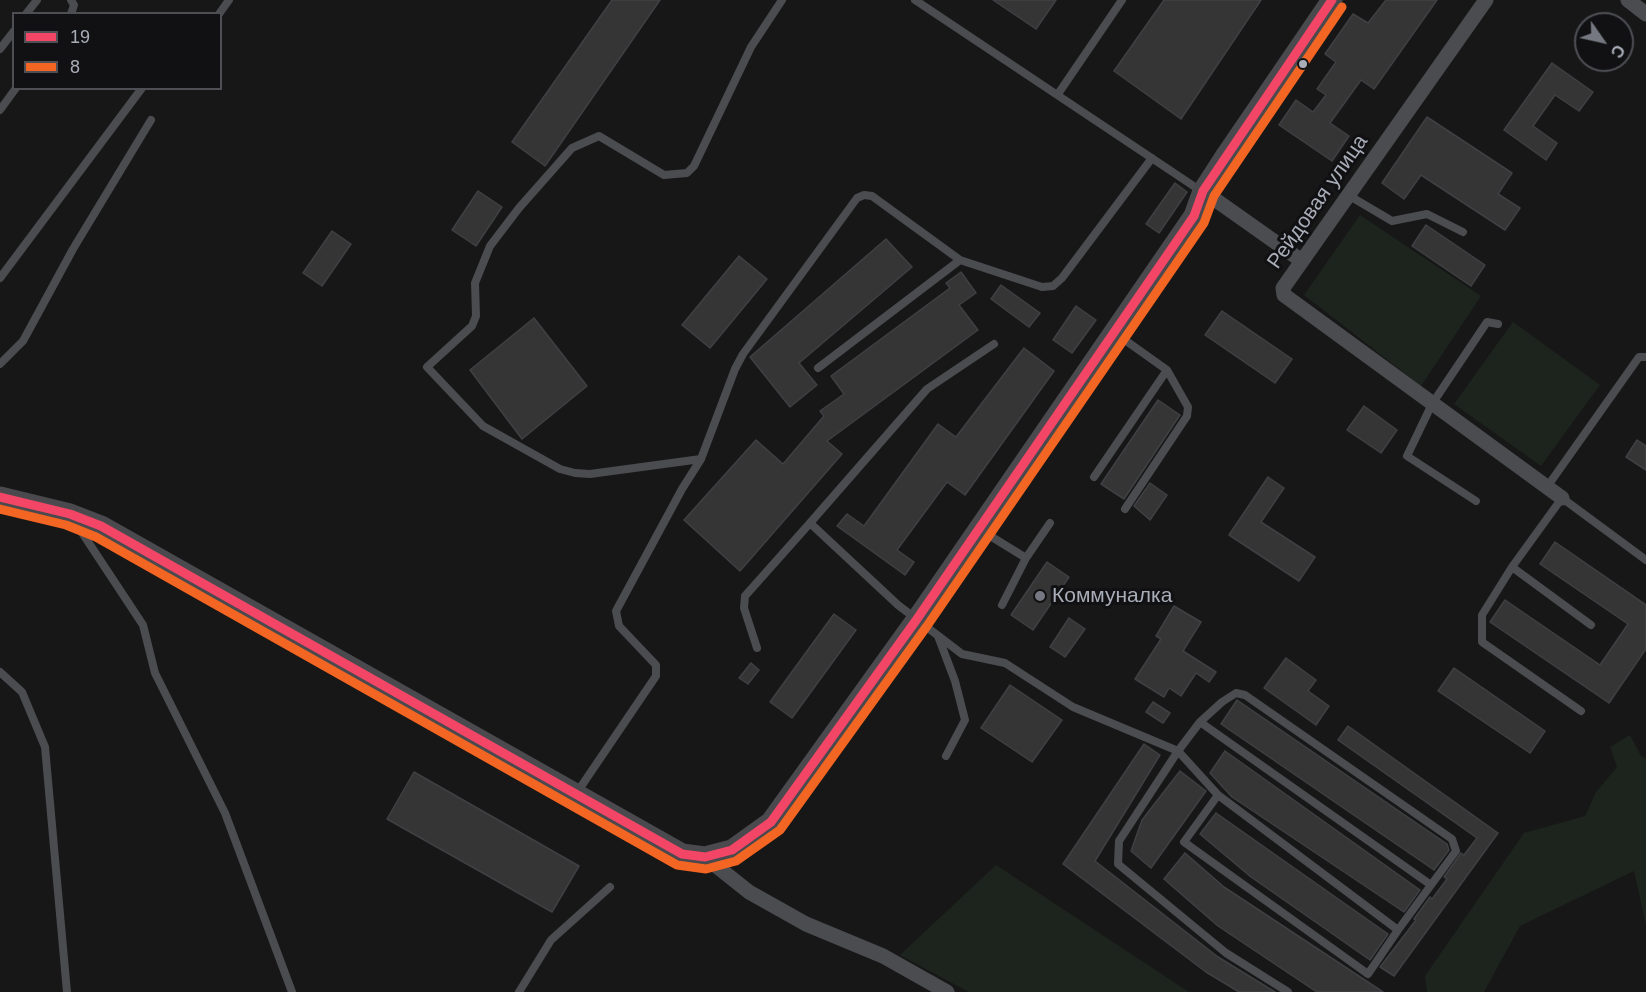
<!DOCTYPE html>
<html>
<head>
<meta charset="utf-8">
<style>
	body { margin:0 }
	#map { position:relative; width:1646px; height:992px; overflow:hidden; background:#171717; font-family:Helvetica,sans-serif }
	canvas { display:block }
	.legend { position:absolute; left:12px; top:12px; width:210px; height:78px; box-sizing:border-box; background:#111113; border:2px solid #4d4f55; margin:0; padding:8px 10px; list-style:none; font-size:18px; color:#a8adb8 }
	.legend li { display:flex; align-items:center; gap:12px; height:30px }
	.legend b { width:30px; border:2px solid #4d4f55 }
	.north { position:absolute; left:1574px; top:12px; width:60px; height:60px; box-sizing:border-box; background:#111113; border:2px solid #4d4f55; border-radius:50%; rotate:124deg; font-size:16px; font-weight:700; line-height:24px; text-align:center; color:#a8adb8 }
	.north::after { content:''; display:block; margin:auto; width:21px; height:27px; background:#757880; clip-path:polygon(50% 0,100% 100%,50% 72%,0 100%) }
</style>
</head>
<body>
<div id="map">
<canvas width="1646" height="992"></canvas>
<ul class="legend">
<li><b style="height:8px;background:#f34667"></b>19</li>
<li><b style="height:8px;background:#f26522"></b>8</li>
</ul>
<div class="north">С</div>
</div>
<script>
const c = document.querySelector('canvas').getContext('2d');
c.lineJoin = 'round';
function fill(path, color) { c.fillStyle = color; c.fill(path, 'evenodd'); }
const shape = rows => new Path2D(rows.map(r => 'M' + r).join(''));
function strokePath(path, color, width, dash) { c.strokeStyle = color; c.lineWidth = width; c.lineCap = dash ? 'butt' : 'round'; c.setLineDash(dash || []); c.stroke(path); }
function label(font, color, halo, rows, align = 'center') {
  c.font = font + ' Helvetica,sans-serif'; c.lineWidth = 6; c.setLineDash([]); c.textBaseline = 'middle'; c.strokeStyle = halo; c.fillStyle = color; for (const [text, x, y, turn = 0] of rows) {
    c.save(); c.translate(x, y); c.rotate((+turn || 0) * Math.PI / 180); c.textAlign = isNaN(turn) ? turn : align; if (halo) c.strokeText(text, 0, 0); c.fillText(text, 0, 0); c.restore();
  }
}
const green = shape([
	[1360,215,1481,296,1421,386,1304,295],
	[1513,322,1600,385,1541,466,1454,404],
	[1630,735,1641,756,1646,758,1646,925,1634,871,1520,926,1484,992,1427,992,1425,976,1524,833,1585,816,1596,792,1617,767,1610,747],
	[996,865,1189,992,969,992,900,955]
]);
const building = shape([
	[612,0,660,0,545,166,512,142,612,0],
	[993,0,1056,0,1036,29,993,0],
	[1164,0,1261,0,1181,119,1114,71,1164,0],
	[1386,0,1437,0,1374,89,1361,80,1330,123,1349,136,1332,161,1279,125,1296,100,1313,112,1326,95,1317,89,1336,62,1325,54,1353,14,1368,23,1386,0],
	[1552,63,1593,92,1579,111,1555,95,1533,126,1557,143,1546,160,1504,130,1552,63],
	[1427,117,1512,173,1498,194,1520,208,1505,230,1421,175,1404,199,1382,183,1427,117],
	[1175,183,1187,192,1159,233,1146,224,1175,183],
	[478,191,502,207,476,246,452,230,478,191],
	[1426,225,1485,265,1471,286,1412,246,1426,225],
	[332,231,351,244,322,286,303,273,332,231],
	[886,239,912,267,799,363,817,385,790,407,750,357,886,239],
	[739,256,767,279,710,348,682,325,739,256],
	[961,272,976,293,959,305,978,330,827,441,842,454,740,571,684,520,756,440,783,464,824,416,820,411,844,394,831,376,950,288,946,283,961,272],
	[1001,285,1040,313,1029,327,991,299,1001,285],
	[1076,306,1096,320,1072,353,1053,340,1076,306],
	[1222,311,1292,359,1275,383,1205,335,1222,311],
	[534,318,587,386,522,439,470,370,534,318],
	[1024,348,1054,371,965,495,947,482,897,550,914,562,905,575,837,526,847,514,864,526,938,424,956,437,1024,348],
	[1158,400,1180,415,1124,499,1101,484,1158,400],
	[1364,406,1397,430,1381,453,1347,430,1364,406],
	[1637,440,1646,446,1646,470,1626,457,1637,440],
	[1268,477,1284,488,1261,522,1315,557,1299,581,1229,535,1268,477],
	[1150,483,1167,495,1150,520,1134,506,1150,483],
	[1555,542,1646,605,1646,649,1609,703,1490,622,1505,600,1600,665,1628,624,1540,564,1555,542],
	[1047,562,1069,577,1033,630,1011,615,1047,562],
	[1174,606,1201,622,1183,651,1216,672,1209,682,1196,673,1181,696,1169,688,1164,697,1135,679,1161,639,1156,636,1174,606],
	[834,614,856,630,792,718,770,702,834,614],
	[1069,618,1085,629,1065,657,1050,647,1069,618],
	[1286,658,1316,680,1308,691,1329,706,1316,725,1264,688,1286,658],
	[751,663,759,670,748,684,739,678,751,663],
	[1454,668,1545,731,1530,753,1438,691,1454,668],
	[1010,685,1062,720,1032,762,981,728,1010,685],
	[1237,700,1447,844,1449,850,1434,870,1221,724,1237,700],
	[1153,702,1170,713,1163,723,1146,712,1153,702],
	[1348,726,1498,833,1394,976,1380,967,1416,920,1414,919,1430,897,1432,899,1447,879,1444,877,1461,853,1464,855,1477,838,1338,740,1348,726],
	[1144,744,1160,755,1095,861,1218,957,1275,992,1239,992,1206,972,1063,864,1144,744],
	[1225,751,1420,890,1404,912,1232,797,1210,773,1225,751],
	[1180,771,1206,791,1151,868,1131,851,1142,820,1180,771],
	[414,772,579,866,552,912,387,819,414,772],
	[1216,813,1388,934,1370,960,1251,877,1200,834,1216,813],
	[1185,853,1224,887,1383,992,1317,992,1218,926,1164,879,1185,853]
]);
const lane = shape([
	[782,0,751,47,694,166,687,173,664,175,599,136,572,148,519,208,490,246,475,283,476,316,472,326,427,367,483,426,560,469,575,473,590,474,701,459,735,369,743,354,857,198,864,195,872,196,960,260,1042,287,1053,286,1062,278,1152,158],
	[915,0,1201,191],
	[26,14,37,0],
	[71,14,74,5,71,0],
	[219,14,229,0],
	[0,49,14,31],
	[1058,94,1122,0],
	[0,110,16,88],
	[1348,195,1392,221,1427,214,1463,232],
	[0,278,142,88],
	[1115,333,1167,370,1188,407,1187,416,1125,509],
	[994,344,927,389,810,523,898,605,962,654,1005,663,1073,707,1178,751,1200,722],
	[0,364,23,341,73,249,151,120],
	[818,368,960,260],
	[1094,477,1167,370],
	[1547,487,1639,357,1646,357],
	[1476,501,1407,456,1432,404,1487,322,1498,324],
	[75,522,143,625,155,673,225,813,292,992],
	[979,529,1026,558],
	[1512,567,1591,625],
	[1002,605,1026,558,1050,523],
	[938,636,955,681,965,720,946,756],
	[757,648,744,608,745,596,810,523],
	[0,672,22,692,45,747,67,992],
	[1581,711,1482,642,1482,615,1512,567,1562,498,1646,560],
	[576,794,656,676,656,665,619,626,616,611,682,489,701,459],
	[1218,795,1398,930,1456,851,1452,839,1245,695,1236,693,1222,702,1200,722,1431,885],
	[519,992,551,940,610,887],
	[1288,992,1226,953,1118,864,1119,841,1178,751,1218,795,1184,842,1368,974,1398,930]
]);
const street = shape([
	[1486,0,1302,261,1283,288,1284,295,1562,498],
	[1628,0,1646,14],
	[1203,191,1302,261],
	[705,857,749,892,806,924,883,956,947,992]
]);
const secondary = shape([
	[0,497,70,514,101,526,682,854,705,857,732,850,771,822,917,619,1194,216,1203,191,1225,157,1332,0]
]);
const bus1 = shape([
	[0,497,70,514,101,526,682,854,705,857,732,850,771,822,917,619,1194,216,1203,191,1332,0]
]);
const bus2 = shape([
	[0,509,66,525,96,537,677,865,706,869,736,861,780,830,927,626,1204,223,1214,196,1342,7]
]);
const markers = [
	[1303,64,5,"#a8adb8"],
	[1040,596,6,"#757880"]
];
const streetNames = [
	["Рейдовая улица",1318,202,-55]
];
const poiNames = [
	["Коммуналка",1052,596]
];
fill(green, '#1d241e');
fill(building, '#353536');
strokePath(building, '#3f4043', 1.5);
strokePath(lane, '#4b4c50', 8);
strokePath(street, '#4b4c50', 15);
strokePath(secondary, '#4a4a4e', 21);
strokePath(bus1, '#f34667', 9);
strokePath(bus2, '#f26522', 9);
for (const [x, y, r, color] of markers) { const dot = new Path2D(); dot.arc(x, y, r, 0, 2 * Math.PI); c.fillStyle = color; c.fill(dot); strokePath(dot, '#111113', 2); }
label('21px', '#a8adb8', '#111113', streetNames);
label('21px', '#a8adb8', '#111113', poiNames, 'left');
</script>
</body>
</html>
